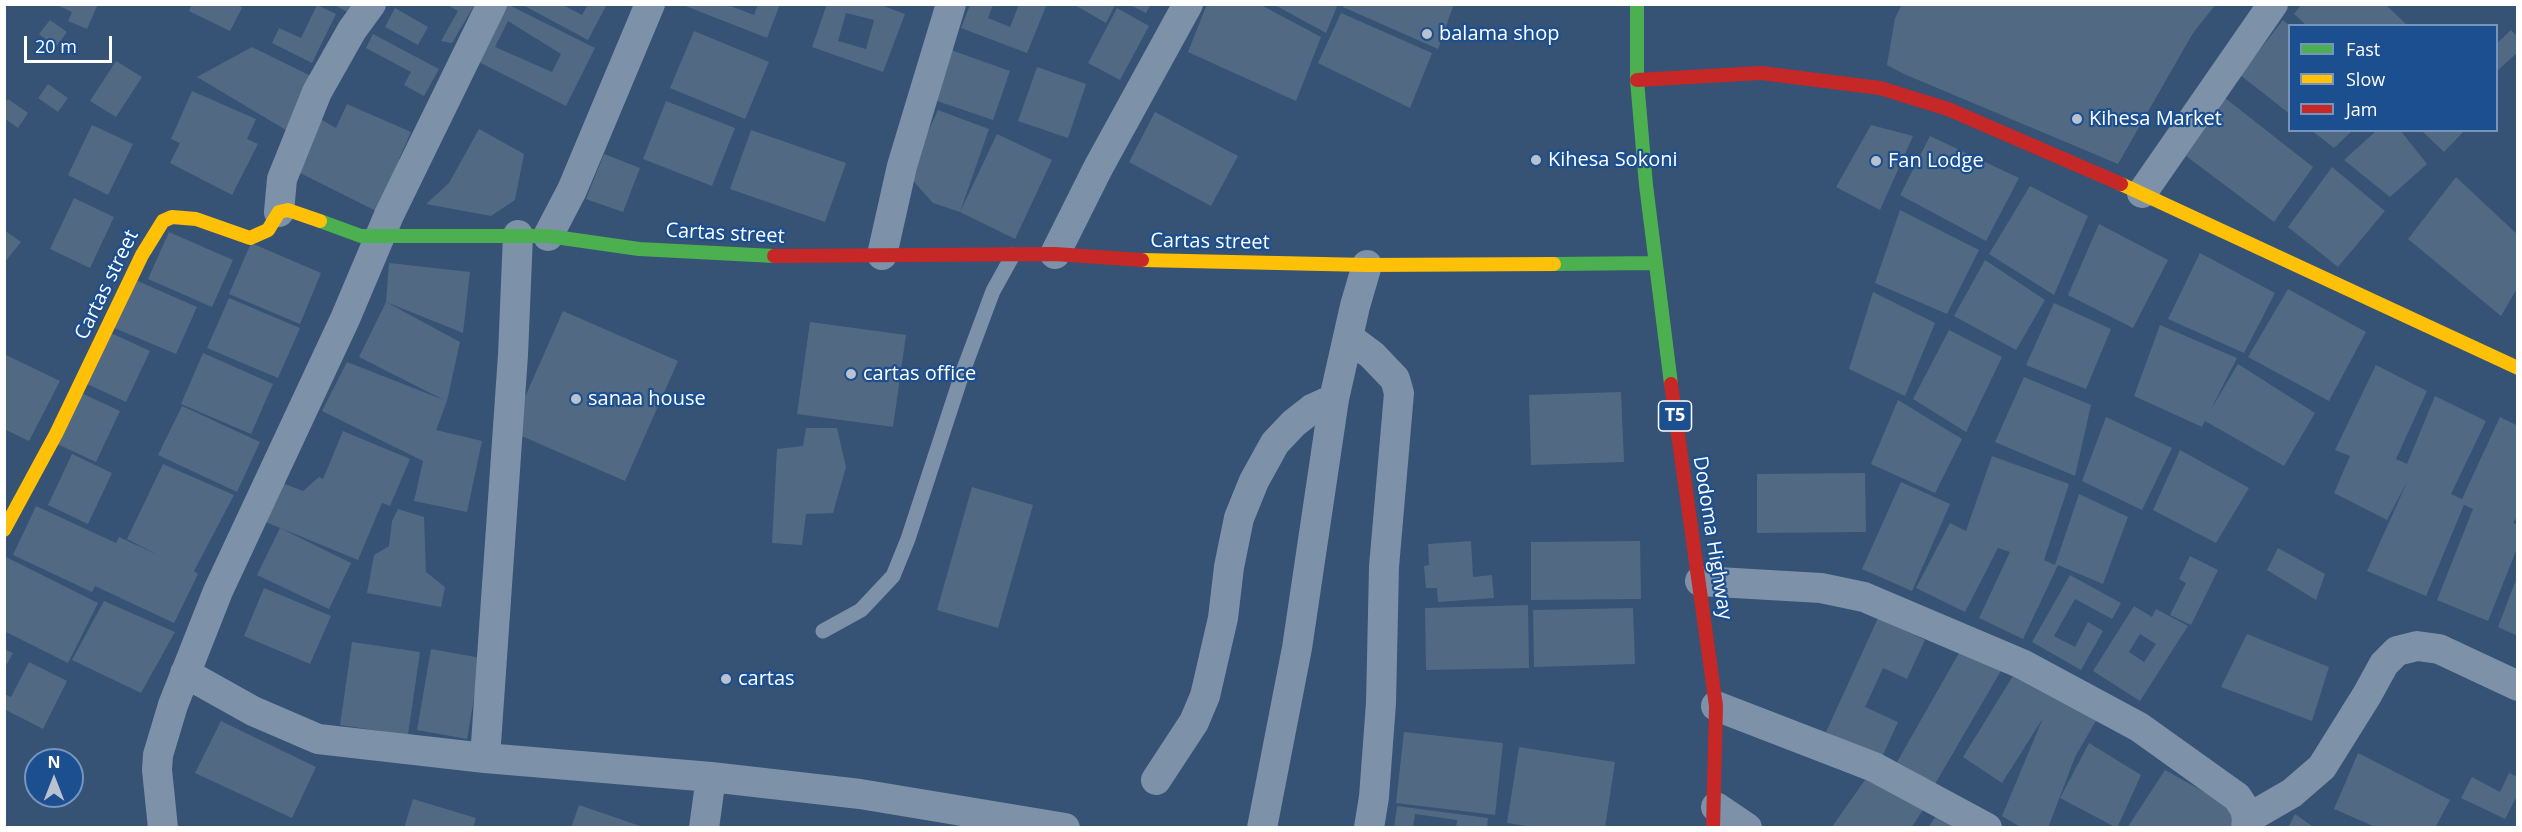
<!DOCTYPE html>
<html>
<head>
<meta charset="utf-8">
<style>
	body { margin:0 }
	#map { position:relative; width:2522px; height:832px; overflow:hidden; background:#365274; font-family:"Open Sans",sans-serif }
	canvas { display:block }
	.frame { position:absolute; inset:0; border:6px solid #fff; pointer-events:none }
	.legend { position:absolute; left:2288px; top:24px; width:210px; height:108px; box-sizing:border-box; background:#1b4f8f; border:2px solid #7695bc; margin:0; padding:8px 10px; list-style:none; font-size:18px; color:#fff }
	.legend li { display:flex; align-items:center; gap:12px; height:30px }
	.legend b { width:30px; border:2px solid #7695bc }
	.north { position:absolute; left:24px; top:748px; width:60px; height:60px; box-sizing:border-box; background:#1b4f8f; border:2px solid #7695bc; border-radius:50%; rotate:0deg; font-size:16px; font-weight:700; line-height:24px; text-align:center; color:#fff }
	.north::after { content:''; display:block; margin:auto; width:21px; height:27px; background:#b9c2ce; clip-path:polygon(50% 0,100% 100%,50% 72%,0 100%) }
	.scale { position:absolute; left:24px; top:36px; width:88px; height:27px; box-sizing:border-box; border:3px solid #fff; border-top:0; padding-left:8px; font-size:18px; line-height:21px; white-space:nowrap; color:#fff; -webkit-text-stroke:4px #1b4f8f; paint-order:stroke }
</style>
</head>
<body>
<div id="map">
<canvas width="2522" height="832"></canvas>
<div class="frame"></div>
<ul class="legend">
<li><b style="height:8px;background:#4caf50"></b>Fast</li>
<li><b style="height:8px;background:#ffc107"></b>Slow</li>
<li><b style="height:8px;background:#c62828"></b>Jam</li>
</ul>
<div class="north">N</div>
<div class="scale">20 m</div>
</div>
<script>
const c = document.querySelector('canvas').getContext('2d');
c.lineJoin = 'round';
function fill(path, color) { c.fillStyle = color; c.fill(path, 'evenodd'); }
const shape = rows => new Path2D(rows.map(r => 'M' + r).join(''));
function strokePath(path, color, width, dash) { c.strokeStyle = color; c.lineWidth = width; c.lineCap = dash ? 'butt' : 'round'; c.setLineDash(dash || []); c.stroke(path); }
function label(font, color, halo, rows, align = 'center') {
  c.font = font + ' "Open Sans",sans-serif'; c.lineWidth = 4.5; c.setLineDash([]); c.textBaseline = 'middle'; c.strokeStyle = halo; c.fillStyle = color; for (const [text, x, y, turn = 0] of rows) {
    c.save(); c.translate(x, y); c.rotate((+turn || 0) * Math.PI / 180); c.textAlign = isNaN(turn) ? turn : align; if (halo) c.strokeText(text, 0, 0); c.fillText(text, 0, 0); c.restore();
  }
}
const building = shape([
	[55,4,98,4,87,29,68,21,72,12],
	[192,4,238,4,242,8,230,31,189,11],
	[333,4,362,4,356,17],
	[446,4,475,4,452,43,441,41,458,11],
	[495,4,507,4,595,48,566,106,469,57],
	[508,21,561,54,552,72,495,47],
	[521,4,561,4,582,15,588,4,607,4,588,40],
	[758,4,780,4,767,38,683,5,728,5,754,15],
	[827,4,878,4,905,14,883,72,812,47],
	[846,13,874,20,866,49,838,41],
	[1019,4,1047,4,1027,53,961,28,970,5,993,5,988,18,1010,27],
	[1073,4,1114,4,1115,5,1106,23],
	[1128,4,1151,4,1146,13],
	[1207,4,1259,4,1321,37,1296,101,1188,52],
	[1273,4,1338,4,1326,33],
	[1344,4,1454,4,1438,49,1343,7],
	[1902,4,2216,4,2193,33,2118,164,1904,74,1887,65,1895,18],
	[2302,4,2385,4,2408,26,2307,26,2294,14],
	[317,5,336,14,312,63,272,43,279,28,301,38],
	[395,8,428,27,418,45,385,27],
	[1117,8,1149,26,1120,80,1088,63],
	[1341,13,1432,53,1410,108,1318,63],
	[50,20,67,32,56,47,39,34],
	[2283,20,2290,26,2290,114,2240,75],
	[2511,30,2518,37,2518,52,2496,72,2496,44],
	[694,31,769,62,745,119,670,88],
	[373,34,439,69,424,96,404,85,411,72,366,48],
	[252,47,317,79,286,130,197,77],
	[951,50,1010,71,993,120,934,100],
	[116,61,142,77,116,117,90,101],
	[1037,67,1086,84,1068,138,1018,121],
	[48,84,68,98,58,112,38,98],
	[192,91,256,119,247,139,258,144,232,195,170,163,180,143,171,139],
	[2225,98,2313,167,2274,222,2186,156],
	[8,99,28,113,18,128,4,118,4,104],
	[666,101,735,128,712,186,643,159],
	[347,104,411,132,399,159,406,163,380,213,294,170,320,119,336,128],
	[938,110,989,129,960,212,933,203,908,175],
	[1155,112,1238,156,1211,206,1129,162],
	[92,125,133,144,108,195,68,175],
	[1871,125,1913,136,1880,210,1836,187],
	[479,129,524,154,515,200,491,216,426,204,449,183],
	[751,130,846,163,825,222,730,189],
	[2311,130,2353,130,2334,148],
	[2377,130,2400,130,2427,164,2390,197,2344,160],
	[2421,130,2465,130,2444,152],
	[997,134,1052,160,1015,239,960,212],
	[1930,136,2019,178,1986,241,1900,195],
	[604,154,640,168,623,212,586,199],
	[2332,167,2385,211,2338,267,2288,227],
	[2456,177,2518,235,2518,287,2501,316,2408,239],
	[2030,186,2088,216,2054,295,1989,254],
	[74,198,114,217,90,268,50,249],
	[1900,210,1979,250,1947,314,1875,283],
	[2099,224,2168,260,2133,328,2068,295],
	[4,230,21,242,4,263],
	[169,232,233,260,212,307,148,279],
	[251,243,321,273,300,324,229,294],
	[2200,253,2275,293,2244,353,2168,319],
	[1985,260,2045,300,2016,350,1954,316],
	[389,263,470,272,463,333,386,302],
	[133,279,197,307,176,354,112,327],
	[2288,289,2366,332,2329,401,2248,357],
	[1873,292,1935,323,1905,396,1849,369],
	[229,298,300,328,278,378,207,348],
	[386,302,460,342,447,401,436,430,482,441,467,512,414,501,423,461,322,411,347,362,444,400,359,357],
	[2054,303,2111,329,2086,389,2026,365],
	[563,311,678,361,625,481,510,431],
	[810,322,906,335,893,427,797,414],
	[2160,325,2237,358,2210,411,2238,364,2315,413,2284,466,2205,421,2202,427,2134,396],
	[1949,330,2002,357,1966,432,1913,399],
	[109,332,150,351,126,402,85,383],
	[203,353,273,384,251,434,181,404],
	[4,354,60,381,29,441,4,429],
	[2376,365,2427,391,2396,459,2407,464,2435,396,2486,421,2451,494,2462,499,2500,417,2518,426,2518,515,2513,523,2518,525,2518,546,2488,621,2437,600,2473,509,2464,505,2426,596,2367,571,2408,480,2387,520,2334,493,2350,456,2335,450],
	[2024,377,2091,405,2075,476,1995,442],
	[79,392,120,411,96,462,55,443],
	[1621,392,1624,462,1531,465,1529,395],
	[1898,400,1962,439,1935,493,1871,464],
	[182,406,260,442,237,492,158,455],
	[2106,417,2172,448,2142,510,2082,481],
	[806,428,837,428,846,467,833,513,806,514,802,545,772,543,777,449,803,446],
	[343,431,410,459,390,506,382,503,358,560,256,518,272,479,303,491,319,477,323,479],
	[2180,450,2249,488,2216,543,2153,510],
	[72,454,112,473,88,524,48,505],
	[1992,456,2069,484,2044,560,2055,565,2079,494,2128,517,2103,584,2058,565,2023,639,1979,618,2010,552,1998,548,1965,612,1916,588,1950,523,1966,531],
	[163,464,234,495,194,571,198,574,174,623,95,586,92,592,13,555,36,506,116,543,119,537,158,555,127,539],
	[1865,473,1866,532,1757,533,1757,474],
	[1901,482,1950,504,1912,591,1862,569],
	[972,487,1033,505,998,628,937,610],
	[398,509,424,517,426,572,445,587,441,607,367,593,374,555,389,546,392,521],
	[280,528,351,563,329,609,257,575],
	[1471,541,1473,577,1492,575,1494,598,1438,602,1437,588,1426,588,1424,566,1429,565,1428,544],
	[1640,541,1641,599,1531,600,1531,542],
	[2278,548,2325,574,2316,600,2267,570],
	[4,556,98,603,68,663,4,631],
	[2190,556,2218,570,2191,625,2170,615,2186,583,2179,579],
	[2070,575,2121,603,2112,619,2075,599,2054,636,2075,647,2088,622,2103,631,2081,670,2032,642],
	[2517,577,2518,577,2518,636,2498,627],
	[264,588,331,616,310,664,244,636],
	[104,601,175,632,141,693,72,660],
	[1528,605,1529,668,1426,670,1425,608],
	[2134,606,2152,617,2156,609,2188,626,2140,701,2093,671],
	[2140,634,2156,644,2144,662,2129,652],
	[1633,608,1635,664,1534,667,1533,610],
	[1878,618,1925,640,1907,679,1883,668,1865,707,1898,722,1882,757,1826,732],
	[2247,634,2329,667,2312,721,2221,687],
	[352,642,420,652,408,735,340,725],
	[1963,646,2002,669,1935,784,1897,762],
	[4,649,13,653,4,669],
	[431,649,481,658,467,739,417,730],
	[29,662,67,681,43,729,4,709,4,694,11,697],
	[2016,671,2101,712,2075,757,2048,828,2022,828,2002,816,2043,718,2002,783,1963,757],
	[221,721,316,767,292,818,195,773],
	[1404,732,1503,743,1495,815,1396,803],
	[2089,743,2141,775,2117,828,2060,798],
	[1519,747,1615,762,1605,828,1540,828,1507,823],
	[2358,753,2450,800,2435,828,2378,828,2334,809],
	[2165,770,2239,811,2230,828,2127,828],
	[1870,773,1923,810,1911,828,1831,828],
	[2509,773,2518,777,2518,794,2505,819,2461,798,2472,777,2500,792],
	[413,799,476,818,473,828,404,828],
	[579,805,643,827,643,828,571,828],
	[1397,806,1488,818,1487,828,1456,828,1457,820,1415,814,1413,828,1394,828],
	[1938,813,1959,828,1928,828],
	[2295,814,2315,828,2288,828]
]);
const lane = shape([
	[823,631,861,610,893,576,908,539,962,374,993,291,1013,255]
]);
const street = shape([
	[2142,193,2273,4],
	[279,212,282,179,317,92,352,30,371,4],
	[548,236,572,190,650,4],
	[1055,254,1098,168,1188,4],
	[882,255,902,166,951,4],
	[1348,337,1372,355,1395,379,1399,393,1384,567,1381,703,1374,797,1369,828],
	[1700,581,1821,588,1864,597,2022,664,2139,727,2237,797,2245,809,2247,819,2246,828],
	[185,673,253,711,318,739,485,758,711,777,860,794,1065,828],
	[1716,706,1874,767,1987,828],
	[485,758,513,355,518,235],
	[1156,780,1194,722,1205,696,1223,618,1229,567,1239,518,1254,481,1275,443,1294,423,1312,409,1334,399],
	[1716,807,1747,828],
	[2247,819,2292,793,2322,767,2367,695,2384,664,2397,651,2417,646,2439,649,2518,686],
	[163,828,157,770,158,755,173,705,218,591,345,319,389,215,492,4],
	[704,828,711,777],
	[1262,828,1297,648,1334,399,1355,306,1367,265]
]);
const fast = shape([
	[1637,4,1637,80,1646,185,1671,384],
	[320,221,361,236,548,236,639,249,774,256],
	[1554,264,1655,263]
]);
const slow = shape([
	[2121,184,2518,368],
	[1142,260,1367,265,1554,264],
	[4,530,56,434,142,255,163,221,172,217,196,219,250,238,268,230,279,212,288,210,320,221]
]);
const jam = shape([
	[1637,80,1761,73,1880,88,1948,109,2121,184],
	[774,256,1055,254,1142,260],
	[1671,384,1716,706,1713,828]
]);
const markers = [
	[1427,34,6,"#b9c2ce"],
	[2077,119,6,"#b9c2ce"],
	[1536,160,6,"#b9c2ce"],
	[1876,161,6,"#b9c2ce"],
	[851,374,6,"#b9c2ce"],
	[576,399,6,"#b9c2ce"],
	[726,679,6,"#b9c2ce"]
];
const shields = [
	[1675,416,33]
];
const shieldNames = [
	["T5",1675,416]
];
const poiNames = [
	["balama shop",1439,34],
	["Kihesa Market",2089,119],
	["Kihesa Sokoni",1548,160],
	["Fan Lodge",1888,161],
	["cartas office",863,374],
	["sanaa house",588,399],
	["cartas",738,679]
];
const streetNames = [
	["Cartas street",725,234,3],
	["Cartas street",1210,242,1],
	["Cartas street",107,285,-64],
	["Dodoma Highway",1712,538,81]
];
fill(building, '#526984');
strokePath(lane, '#7d92a8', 15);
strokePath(street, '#7d92a8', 30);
strokePath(fast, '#4caf50', 14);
strokePath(slow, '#ffc107', 14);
strokePath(jam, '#c62828', 14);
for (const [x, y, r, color] of markers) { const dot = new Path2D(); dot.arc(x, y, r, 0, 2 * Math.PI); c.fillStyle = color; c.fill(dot); strokePath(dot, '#1b4f8f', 2); }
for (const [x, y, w] of shields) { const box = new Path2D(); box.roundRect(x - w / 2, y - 15, w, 30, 4.5); c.fillStyle = '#1b4f8f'; c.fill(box); strokePath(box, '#fff', 1.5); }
label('bold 18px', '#fff', null, shieldNames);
label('20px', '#fff', '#1b4f8f', poiNames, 'left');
label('20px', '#fff', '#1b4f8f', streetNames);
</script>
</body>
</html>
